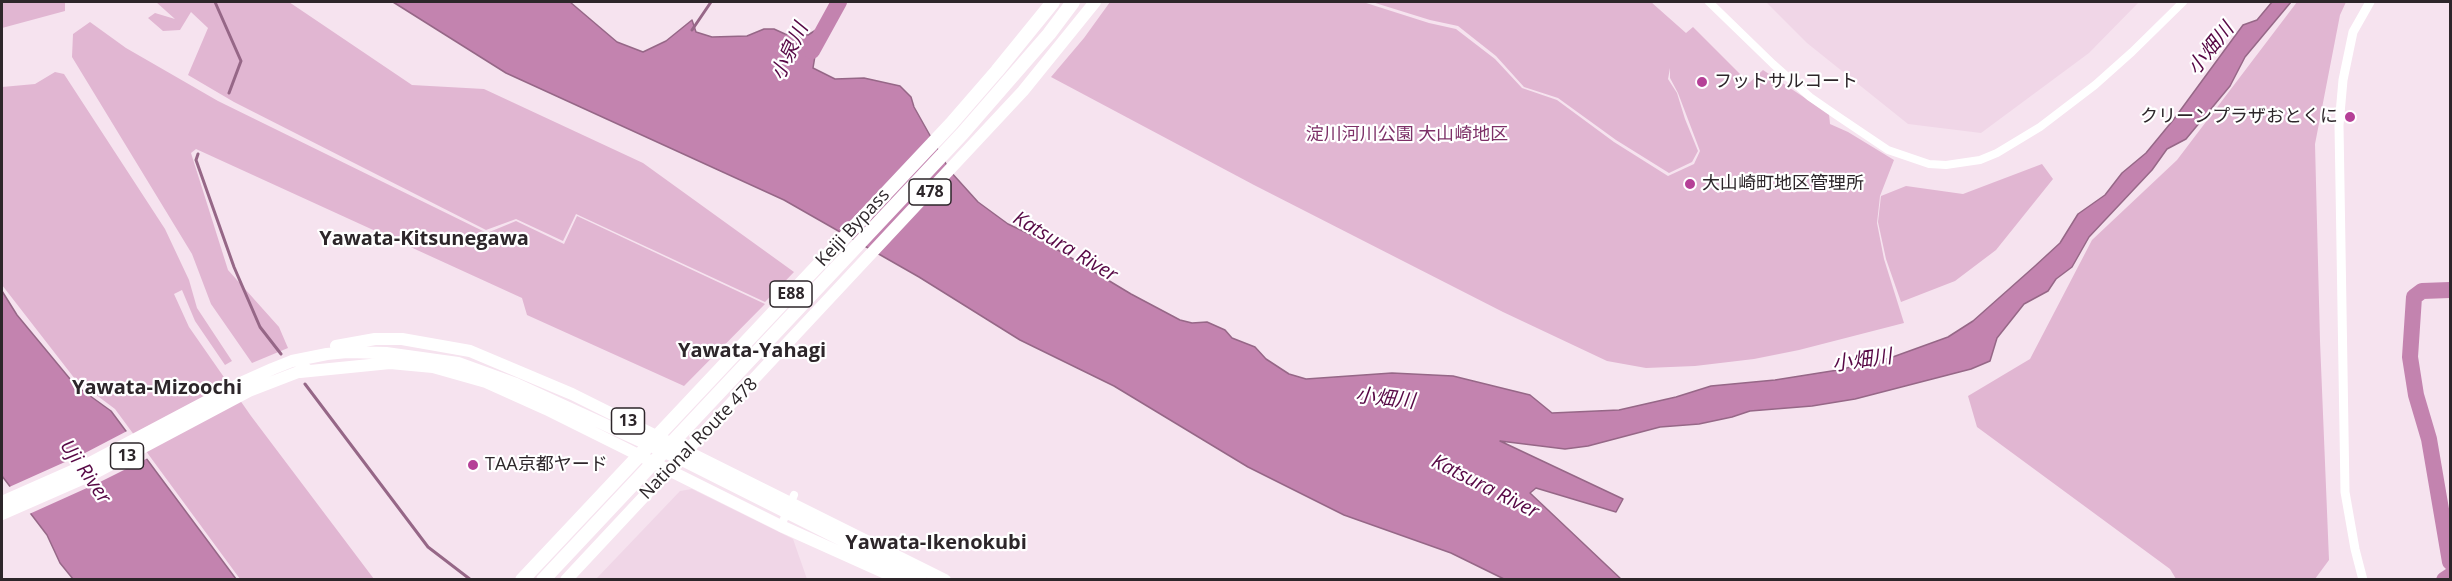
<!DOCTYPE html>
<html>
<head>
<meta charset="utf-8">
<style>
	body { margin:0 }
	#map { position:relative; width:2452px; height:581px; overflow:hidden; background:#f6e3ef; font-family:"Open Sans",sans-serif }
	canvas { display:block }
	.frame { position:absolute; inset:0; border:3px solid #2d262a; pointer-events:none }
</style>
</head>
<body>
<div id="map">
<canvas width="2452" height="581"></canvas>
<div class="frame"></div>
</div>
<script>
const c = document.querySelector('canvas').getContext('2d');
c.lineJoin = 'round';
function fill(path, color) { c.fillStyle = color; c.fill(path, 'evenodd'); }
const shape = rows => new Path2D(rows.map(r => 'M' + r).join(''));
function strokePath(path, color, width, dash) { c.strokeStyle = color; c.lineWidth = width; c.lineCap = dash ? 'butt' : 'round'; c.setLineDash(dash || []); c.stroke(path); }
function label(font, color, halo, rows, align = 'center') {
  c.font = font + ' "Open Sans","Noto Sans JP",sans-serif'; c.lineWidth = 4.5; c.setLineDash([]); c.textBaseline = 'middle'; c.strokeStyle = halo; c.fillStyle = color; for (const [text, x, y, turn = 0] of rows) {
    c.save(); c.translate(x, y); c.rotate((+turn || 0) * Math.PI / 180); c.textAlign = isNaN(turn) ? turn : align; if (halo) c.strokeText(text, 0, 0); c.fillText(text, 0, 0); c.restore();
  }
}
const built = shape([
	[1766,2,2139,2,2089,53,1981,133,1908,124,1807,43],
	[692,489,793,539,807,579,596,579,680,491]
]);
const green = shape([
	[2,2,65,2,65,11,2,28],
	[156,2,289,2,412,85,484,89,643,163,794,272,765,302,576,214,563,241,516,219,486,230,234,102,188,75,208,28,191,12,180,30,163,31,148,18,155,13,175,19],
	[1110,2,1363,2,1429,23,1456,29,1495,59,1522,88,1557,100,1614,142,1668,176,1694,164,1700,151,1678,93,1670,78,1670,68,1668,79,1677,93,1685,119,1698,151,1692,162,1669,173,1616,140,1558,98,1524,87,1496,56,1458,26,1430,20,1372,2,1651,2,1686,33,1693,27,1749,83,1763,70,1829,114,1830,124,1848,132,1894,160,1880,196,1877,223,1884,259,1904,323,1799,350,1754,359,1695,366,1646,368,1607,361,1503,312,1254,185,1051,77,1084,38],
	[2297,2,2346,2,2340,15,2315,144,2320,341,2329,560,2315,579,2176,579,2170,569,1977,427,1968,396,2030,359,2092,240,2177,160],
	[90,22,126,48,218,101,487,233,516,221,564,244,577,216,765,304,684,386,527,315,522,298,196,149,191,153,228,270,279,327,288,348,252,363,211,304,192,254,72,57,73,34],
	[55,72,64,74,165,229,189,280,197,308,232,361,225,365,195,321,182,290,174,294,189,327,251,416,374,579,240,579,115,409,75,379,2,285,2,87,35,84],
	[2042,164,2053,179,1996,250,1955,281,1901,302,1886,259,1878,222,1881,196,1906,186,1963,194]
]);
const water = shape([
	[393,2,570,2,617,42,643,52,666,41,692,20,696,32,712,37,747,36,764,29,774,29,785,34,808,35,819,28,827,34,815,56,813,68,835,79,864,78,900,86,911,97,914,107,950,171,978,202,1008,224,1038,238,1131,294,1180,320,1192,323,1207,322,1225,330,1232,338,1255,347,1266,359,1289,374,1306,379,1392,373,1453,376,1530,395,1552,413,1619,410,1676,397,1711,386,1775,380,1838,370,1890,358,1948,337,1973,321,2035,266,2060,243,2078,214,2105,195,2122,173,2146,153,2174,119,2243,25,2257,20,2272,2,2291,2,2245,57,2230,86,2186,139,2167,149,2152,170,2089,237,2072,267,2056,279,2048,291,2024,304,1997,338,1990,361,1971,369,1855,399,1812,406,1750,411,1732,417,1699,424,1660,427,1588,446,1565,449,1500,441,1623,499,1616,512,1536,488,1530,493,1622,580,1504,579,1451,553,1344,515,1248,467,1114,386,1020,340,919,277,784,200,506,73,393,2],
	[2,291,17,315,75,385,111,411,236,579,73,579,60,563,47,535,2,476,2,291]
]);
const pier = shape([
	[129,430,150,457,98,483,27,515,7,488,85,453]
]);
const stream = shape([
	[215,2,241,61,229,93],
	[692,30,711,2],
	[198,154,196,160,234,267,260,327,281,354],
	[305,384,428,547,471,580]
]);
const river = shape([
	[812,51,839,2],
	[2450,290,2422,291,2414,297,2410,357,2416,395,2429,439,2450,562],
	[2444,580,2450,576]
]);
const minor = shape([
	[1709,2,1773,64,1810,97,1836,115,1888,150,1929,164,1946,165,1980,160,1997,153,2040,127,2095,85,2132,52,2183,2],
	[781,526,794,495]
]);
const tertiary = shape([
	[2363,580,2355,549,2345,492,2339,125,2343,80,2353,32,2370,2]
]);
const primary = shape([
	[336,346,375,339,402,339,470,351,572,394,945,580],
	[300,372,390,363,433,367,486,382,546,409,781,526,901,580],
	[2,502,88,464,243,382,272,369,292,361,327,354,347,352,386,353,458,363,516,384,680,459,921,580],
	[2,514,91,475,249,391,306,369]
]);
const trunk = shape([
	[566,580,1023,91,1095,2]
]);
const motorway = shape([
	[522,580,951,124,997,71,1053,2],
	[543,580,962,134,1049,34,1073,2]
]);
const markers = [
	[1702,82,6,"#b54097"],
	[2350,117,6,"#b54097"],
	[1690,184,6,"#b54097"],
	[473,465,6,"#b54097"]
];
const shields = [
	[930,192,42],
	[791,294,42],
	[628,421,33],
	[127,456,33]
];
const shieldNames = [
	["478",930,192],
	["E88",791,294],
	["13",628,421],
	["13",127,456]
];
const poiNames = [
	["フットサルコート",1714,82],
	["クリーンプラザおとくに",2338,117,"right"],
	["大山崎町地区管理所",1702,184],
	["TAA京都ヤード",485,465]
];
const parkNames = [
	["淀川河川公園 大山崎地区",1407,135]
];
const streetNames = [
	["Keiji Bypass",853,228,-47],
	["National Route 478",699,439,-46]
];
const waterNames = [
	["小畑川",2211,49,-51],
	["小泉川",790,52,-65],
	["Katsura River",1065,247,31],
	["小畑川",1862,361,-8],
	["小畑川",1385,399,6],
	["Uji River",85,472,55],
	["Katsura River",1485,487,27]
];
const neighbourhoodNames = [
	["Yawata-Kitsunegawa",424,239],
	["Yawata-Yahagi",752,351],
	["Yawata-Mizoochi",157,388],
	["Yawata-Ikenokubi",936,543]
];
fill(built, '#f0d6e7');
fill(green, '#e1b6d2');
fill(water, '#c383af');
strokePath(water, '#966787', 1.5);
fill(pier, '#f6e3ef');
strokePath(stream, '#966787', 3);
strokePath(river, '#c383af', 16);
strokePath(minor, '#fff', 8);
strokePath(tertiary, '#fff', 9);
strokePath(primary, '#fff', 12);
strokePath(trunk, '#fff', 12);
strokePath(motorway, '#fff', 14);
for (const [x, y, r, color] of markers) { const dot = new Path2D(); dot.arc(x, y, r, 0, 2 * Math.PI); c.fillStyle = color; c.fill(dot); strokePath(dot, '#fff', 2); }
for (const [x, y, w] of shields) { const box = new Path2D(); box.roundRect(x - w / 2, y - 13, w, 26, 4.5); c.fillStyle = '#fff'; c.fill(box); strokePath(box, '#2d262a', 1.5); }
label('bold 16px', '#2d262a', null, shieldNames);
label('18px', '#2d262a', '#fff', poiNames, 'left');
label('18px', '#7d3068', '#fff', parkNames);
label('18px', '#2d262a', '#fff', streetNames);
label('italic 20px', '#570845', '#fff', waterNames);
label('bold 20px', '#2d262a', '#fff', neighbourhoodNames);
</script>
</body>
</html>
